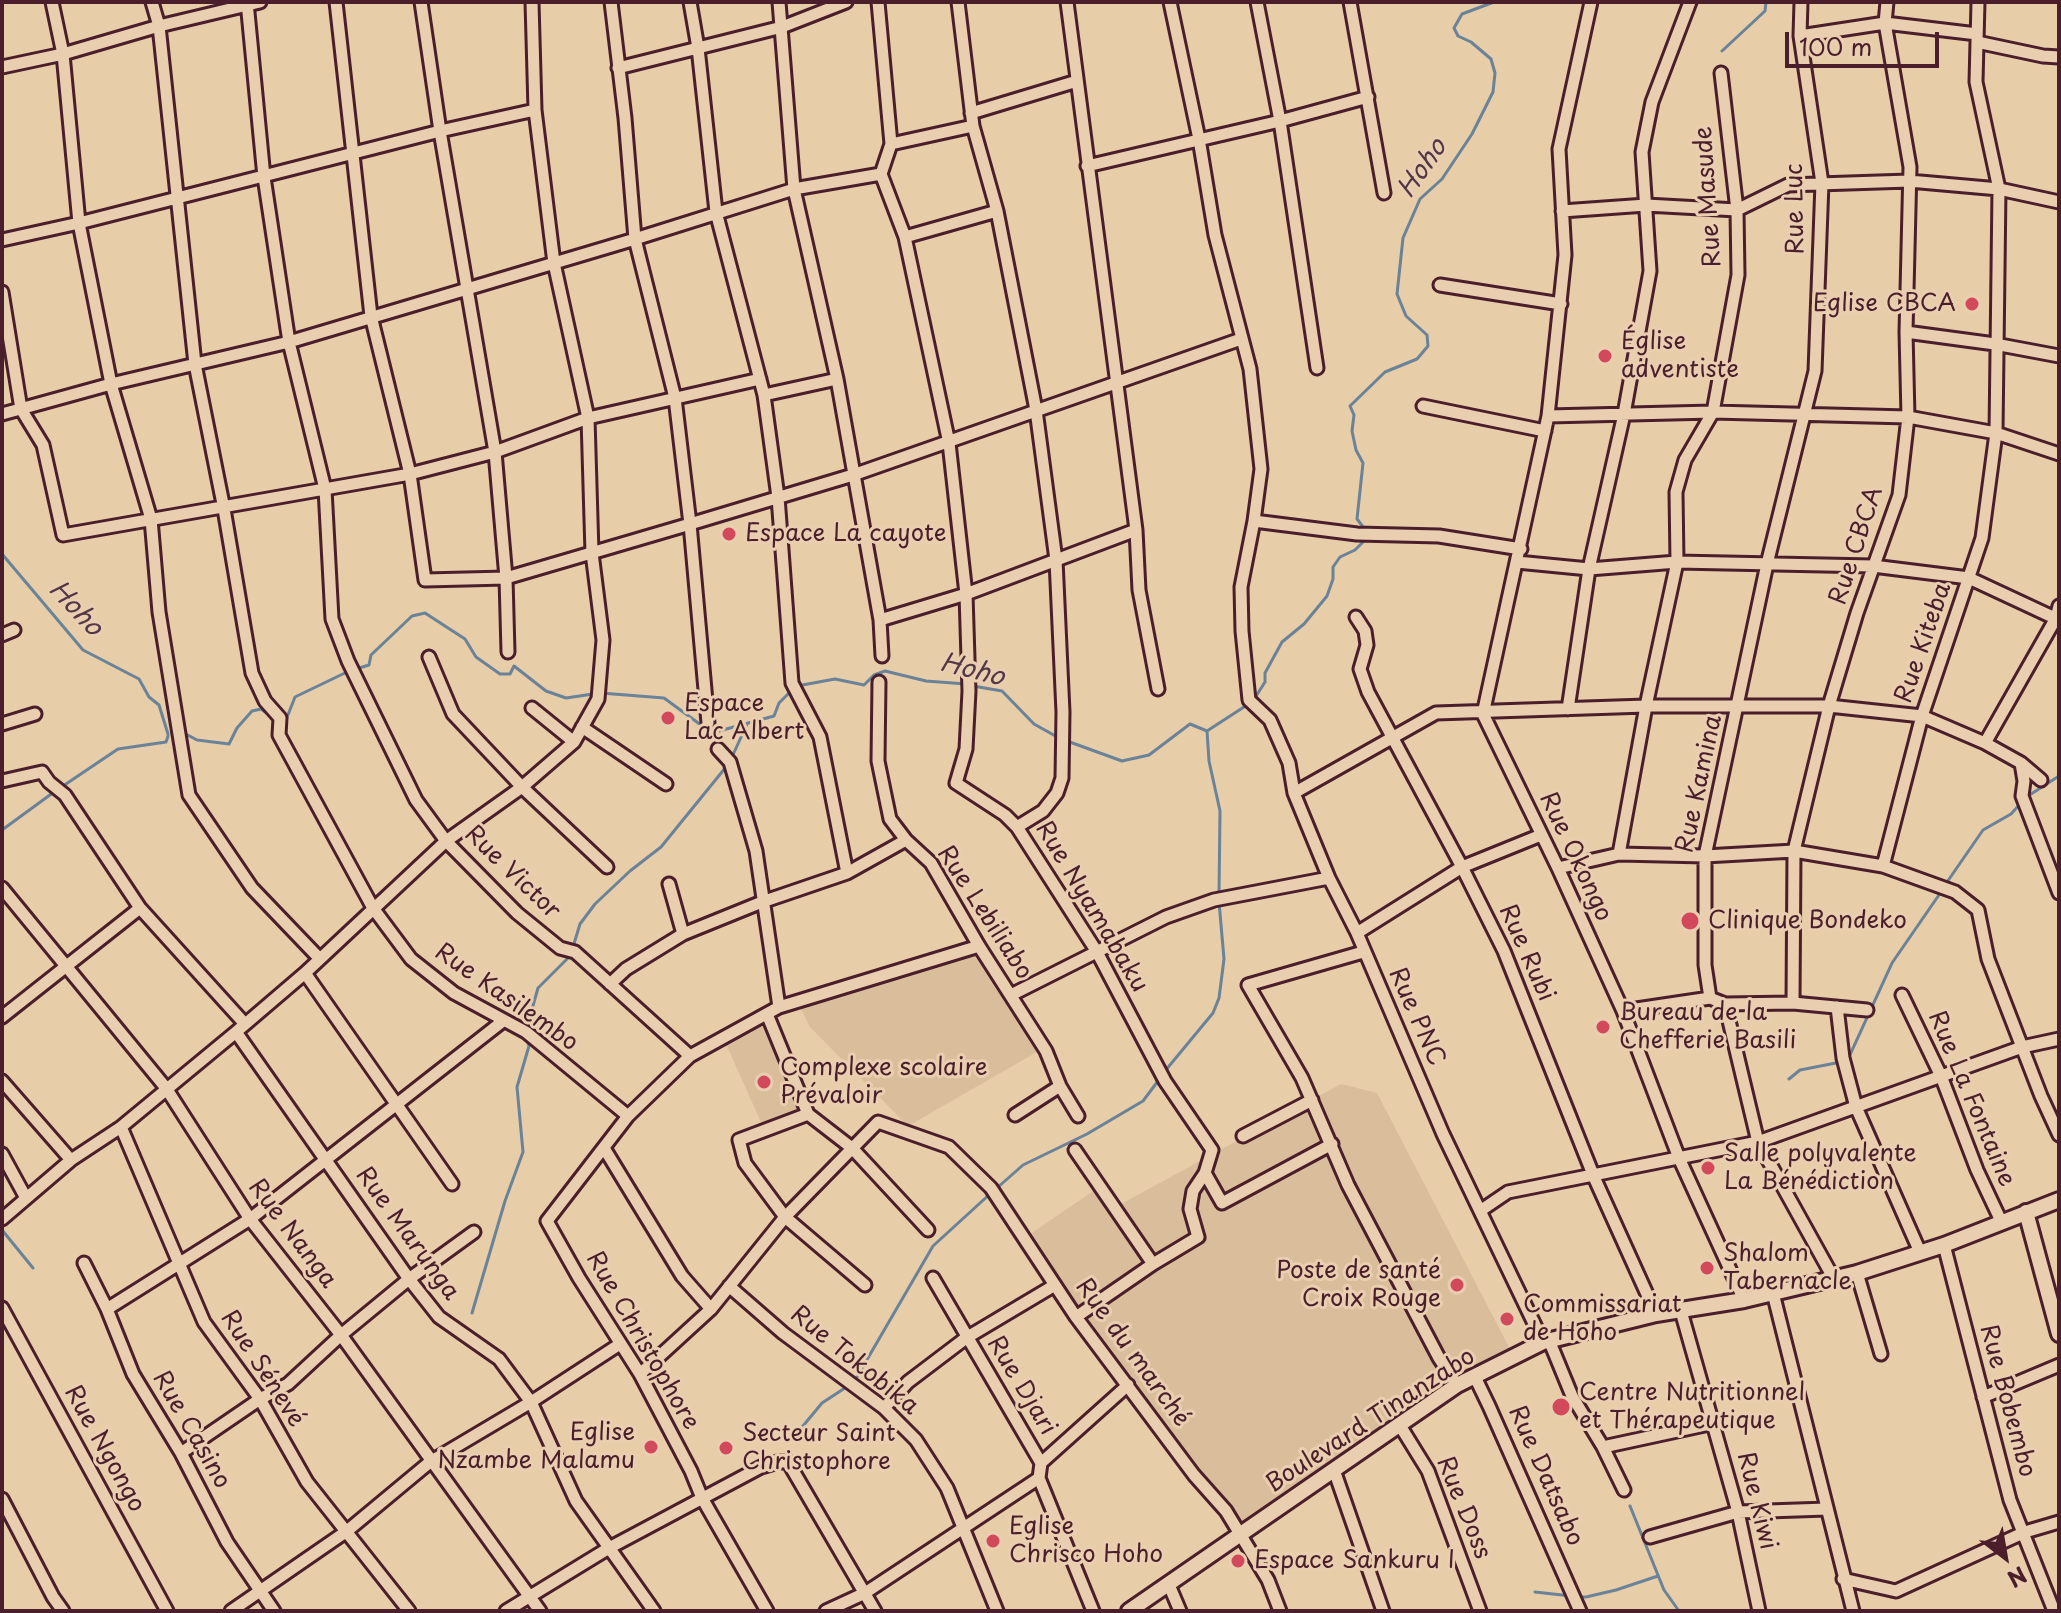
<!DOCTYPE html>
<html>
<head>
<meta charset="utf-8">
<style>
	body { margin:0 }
	#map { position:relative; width:2061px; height:1613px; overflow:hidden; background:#e8cda9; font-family:"Playpen Sans",sans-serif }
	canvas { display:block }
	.frame { position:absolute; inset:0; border:4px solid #4a1f2b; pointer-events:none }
	.north { position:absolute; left:1965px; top:1517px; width:80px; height:80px; -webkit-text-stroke:6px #eaceb0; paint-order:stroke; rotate:149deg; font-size:22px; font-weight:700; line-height:32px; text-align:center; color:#4a1f2b }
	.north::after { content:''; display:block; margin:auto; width:28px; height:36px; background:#4a1f2b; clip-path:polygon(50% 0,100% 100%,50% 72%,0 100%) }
	.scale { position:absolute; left:1785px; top:32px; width:154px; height:36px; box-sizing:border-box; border:4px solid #4a1f2b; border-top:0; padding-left:10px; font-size:24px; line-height:28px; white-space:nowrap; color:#4a1f2b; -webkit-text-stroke:6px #eaceb0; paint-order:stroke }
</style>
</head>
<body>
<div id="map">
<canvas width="2061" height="1613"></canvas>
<div class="frame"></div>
<div class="north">N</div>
<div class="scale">100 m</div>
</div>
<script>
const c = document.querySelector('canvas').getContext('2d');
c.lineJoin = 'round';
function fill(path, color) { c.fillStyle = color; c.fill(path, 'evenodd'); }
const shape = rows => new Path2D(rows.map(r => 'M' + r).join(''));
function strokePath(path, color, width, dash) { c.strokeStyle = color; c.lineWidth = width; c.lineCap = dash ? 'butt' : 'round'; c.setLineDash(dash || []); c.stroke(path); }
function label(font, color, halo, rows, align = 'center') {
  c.font = font + ' "Playpen Sans",sans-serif'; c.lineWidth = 6; c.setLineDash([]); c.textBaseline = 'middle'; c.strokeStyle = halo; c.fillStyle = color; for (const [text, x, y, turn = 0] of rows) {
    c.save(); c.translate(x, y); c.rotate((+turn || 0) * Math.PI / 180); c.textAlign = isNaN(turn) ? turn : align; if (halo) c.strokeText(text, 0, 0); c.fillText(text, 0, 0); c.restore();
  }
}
const built = shape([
	[972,950,1037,1052,908,1126,810,1027,800,1007],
	[766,1024,803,1113,764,1129,726,1044],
	[1341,1084,1377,1093,1511,1351,1367,1437,1239,1524,1023,1239,1095,1190,1112,1209]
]);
const stream = shape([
	[1722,51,1765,11,1766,2],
	[1367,532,1357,519,1363,463,1356,450,1352,431,1354,415,1350,406,1385,372,1417,359,1428,346,1427,335,1406,316,1397,294,1403,238,1420,199,1442,179,1472,134,1493,92,1495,73,1491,59,1471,42,1458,36,1454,28,1462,14,1494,2],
	[2,554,83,650,139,679,149,697,159,705,168,734],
	[356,669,369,665,371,655,412,616,425,613,465,639,476,657,500,674,510,674,514,666,546,691,566,698,593,694],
	[797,686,835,679,864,685,874,675,885,671,926,681,966,684],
	[973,686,1002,691,1034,724,1059,738],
	[601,693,664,698,705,728,719,731,774,716,779,703,791,691],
	[1253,701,1265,682,1265,673,1282,642,1304,624,1327,596,1333,579,1333,567,1340,557,1355,550,1367,538],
	[282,721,286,720,295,697,349,671],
	[1207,731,1247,705],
	[1207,731,1209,761,1220,811,1219,894],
	[182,732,197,740,229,744,237,728,252,711,261,709,272,717],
	[1067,741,1122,761,1149,755,1190,724,1207,731],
	[732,757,747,724],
	[60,788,118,749,166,742,168,736],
	[2028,796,2059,776],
	[2,830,54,792],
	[1945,885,1983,830,2011,814,2020,804],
	[573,947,580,924,595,904,630,871,661,847,726,767],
	[527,1027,538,988,571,955],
	[1848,1059,1892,963,1941,892],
	[1165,1071,1213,1013,1219,998,1224,959,1219,902],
	[1789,1079,1800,1070,1841,1062],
	[997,1188,1023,1165,1087,1134,1143,1101,1161,1077],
	[2,1230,33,1268],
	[472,1313,505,1201,523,1152,517,1087,529,1046,527,1039],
	[854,1382,933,1246,991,1193],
	[798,1432,822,1403,848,1386],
	[1630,1506,1664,1590,1679,1611],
	[1535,1592,1571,1596],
	[1578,1597,1586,1597,1616,1590,1658,1576]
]);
const minor = shape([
	[52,2,63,54,79,223,111,384,151,519,159,612,189,795,252,888,319,958],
	[152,2,159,26,195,364,224,509,252,673,265,701,280,718,279,735,373,908,411,959,454,993,526,1032,628,1116],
	[247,2,264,177,289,342,325,489,332,619,348,661,416,800,446,841,517,913,560,948,575,952,690,1056],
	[336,2,371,316,410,474,425,580,506,578,690,524,853,475,1241,339],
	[421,2,440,131,495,452,506,578,508,652],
	[611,2,625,118,635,239,675,398,690,524,708,723],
	[690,2,698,48,716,212,764,395,778,497,792,683,820,737,847,873],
	[779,2,794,189,837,379,880,620,882,656],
	[878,2,891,144,881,174,905,237,949,443,966,594,969,691,966,749,956,783,1005,815,1017,827,1097,952,1165,1081,1212,1150,1205,1173,1222,1203,1332,1144],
	[958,2,973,126,997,211,1036,410,1056,560,1063,712,1062,778,1057,793,1043,811,1017,827],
	[1067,2,1136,530,1139,590,1158,689],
	[1170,2,1199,139,1215,235,1250,369,1261,469,1254,521,1241,587,1242,631,1249,700,1270,720,1289,763,1294,793,1329,878,1357,933,1443,1134,1543,1342],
	[1257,2,1280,121,1317,368],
	[1350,2,1384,193],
	[1591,2,1559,149,1565,255,1548,416,1483,714,1558,868,1623,1011,1679,1158,1744,1300],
	[1801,2,1800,36,1822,183,1815,371,1767,564,1705,856,1705,965,1710,998,1725,1004,1758,1142,1834,1279],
	[1800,36,1885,23,1977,34],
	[1977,42,2043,56,2059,57],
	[2,67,63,54,159,26,260,2],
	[618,68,782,27,846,2],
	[971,113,1077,81],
	[891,144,973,126],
	[1087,166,1280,121,1368,97],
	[1562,211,1646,205,1737,210,1788,185,1909,181,1999,189,2059,202],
	[905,237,997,211],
	[2,240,79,223,440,131,535,110],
	[1440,285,1561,304],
	[2,292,21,409,43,445,63,535,410,474,495,452,588,418,760,379],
	[1906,332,1995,344,2059,356],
	[764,395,837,379],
	[1423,406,1545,431],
	[2,414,111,384,289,342,635,239,794,189,881,174],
	[1548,416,1713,412,1908,417,1996,433,2059,454],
	[1254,521,1357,534,1439,536,1521,549],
	[1517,562,1589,569,1677,562,1873,566,1969,578,2059,620],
	[1356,617,1365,631,1367,645,1360,669,1368,692,1462,867,1504,951,1594,1177,1656,1314],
	[880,620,966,594,1136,530],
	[2,635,14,630],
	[429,657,453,714,522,787,607,867],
	[879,682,878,761,890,819,906,840,931,863,979,946,1046,1051,1060,1086,1078,1116],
	[532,708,574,742],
	[1568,709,1589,569,1624,414,1650,271,1642,152,1652,102,1690,2],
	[2,724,35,714],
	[582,727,666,784],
	[1985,743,2056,618,2059,606],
	[718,749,730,762,756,851,779,1007],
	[2021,763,2024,781,2022,796,2059,893],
	[2,781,42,772,49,782,65,795,140,908,245,1024],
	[1294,793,1436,713,1646,706,1829,706,1922,716,1985,743,2021,763,2041,780],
	[1619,854,1646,706,1677,562,1676,492,1685,460,1713,412,1738,275,1737,210,1721,73],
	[1883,866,1922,716,1982,538,1996,433,1999,189,1976,82,1978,2],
	[1558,868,1619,854,1705,856,1794,851,1883,866,1955,892,1978,910,1988,959,2041,1096,2059,1135],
	[669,884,683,934],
	[2,888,166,1088,250,1219,341,1335,540,1611],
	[1357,933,1462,867,1541,835],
	[1363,952,1248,985,1302,1078,1348,1185,1439,1358,1457,1385],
	[305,973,452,1184],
	[610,984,626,969,683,934,762,902,847,873,906,840],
	[1011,995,1166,917,1214,900,1329,878],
	[1902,995,1941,1076,1977,1170,2001,1221],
	[1793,1003,1794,851,1829,706,1857,613,1899,495,1908,417,1906,332,1910,167,1885,23,1887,2],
	[1725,1004,1793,1003,1867,1010],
	[1837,1007,1843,1058,1856,1107,1920,1252],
	[1623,1011,1710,998],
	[767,1014,808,1114,852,1148,928,1230],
	[2,1017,140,908],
	[236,1032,409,1279,439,1317,499,1359,531,1402,576,1501,654,1611],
	[2,1081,71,1160],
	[808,1114,739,1140,745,1163,785,1217,865,1285],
	[1015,1115,1060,1086],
	[121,1127,204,1322,260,1399,307,1482,409,1611],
	[1243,1136,1312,1100],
	[604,1148,682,1276,711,1309],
	[1075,1150,1153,1264],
	[2,1154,26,1198],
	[1480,1211,1508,1192,1758,1142,2022,1047,2059,1039],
	[2,1219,71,1160,121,1127,236,1032,305,973,446,841,522,787,574,742,598,699,603,640,592,553,588,418,554,263,535,110,532,2],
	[1944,1245,2010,1500,2054,1611],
	[84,1263,107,1309,133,1374,181,1453,227,1542,274,1611],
	[1857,1273,1881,1354],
	[933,1278,1041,1463,1039,1478,1093,1611],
	[729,1286,783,1333,884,1408,916,1440,947,1488,997,1611],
	[1773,1293,1853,1611],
	[2,1308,167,1611],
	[107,1309,250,1219,503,1021],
	[1681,1311,1738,1512,1759,1611],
	[1076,1317,1153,1264,1198,1237,1190,1209,1193,1191,1205,1173],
	[1549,1340,1572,1396,1603,1447,1624,1490],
	[640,1374,711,1309,785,1217,878,1122,949,1147,991,1188,1076,1317,1194,1475,1226,1511,1268,1580,1280,1611],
	[1475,1377,1489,1406,1580,1611],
	[1983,1397,2059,1365],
	[884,1408,908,1382,966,1338,1055,1285],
	[1399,1424,1428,1471,1480,1611],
	[1603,1447,1714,1423],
	[181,1453,260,1399,288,1384,341,1335,409,1279,474,1232],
	[1041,1463,1128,1385],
	[1334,1470,1383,1611],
	[2,1499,53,1597,63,1611],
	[1650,1537,1738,1512,1827,1509],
	[1843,1579,1896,1591,2025,1532,2059,1522],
	[1169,1585,1180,1611],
	[231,1611,347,1531,430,1462,531,1402,620,1344],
	[506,1611,609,1548,761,1467,778,1462,788,1462,875,1611],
	[767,1611,702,1498,691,1471,640,1374,579,1278,547,1221,628,1116,690,1056,779,1007,979,946],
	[826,1611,865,1593,1039,1478]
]);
const tertiary = shape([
	[2026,1212,2059,1334],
	[1129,1611,1457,1385,1543,1342,1656,1314,1744,1300,1857,1273,1944,1245,2059,1200]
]);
const markers = [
	[1972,304,8,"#d1495b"],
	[1605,356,8,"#d1495b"],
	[729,534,8,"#d1495b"],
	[668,718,8,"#d1495b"],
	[1690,921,10,"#d1495b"],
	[1603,1027,8,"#d1495b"],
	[764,1082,8,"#d1495b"],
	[1708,1168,8,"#d1495b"],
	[1707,1268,8,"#d1495b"],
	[1457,1285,8,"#d1495b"],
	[1507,1319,8,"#d1495b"],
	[1561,1407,10,"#d1495b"],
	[651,1447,8,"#d1495b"],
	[726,1448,8,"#d1495b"],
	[993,1541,8,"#d1495b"],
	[1238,1561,8,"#d1495b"]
];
const streetNames = [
	["Rue Masude",1709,197,-94],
	["Rue Luc",1796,209,-91],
	["Rue CBCA",1857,546,-72],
	["Rue Kiteba",1924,643,-71],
	["Rue Kamina",1700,784,-78],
	["Rue Okongo",1575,857,65],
	["Rue Victor",512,873,44],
	["Rue Nyamabaku",1091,907,59],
	["Rue Lebiliabo",984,913,57],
	["Rue Rubi",1526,953,66],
	["Rue Kasilembo",506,998,35],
	["Rue PNC",1416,1017,66],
	["Rue La Fontaine",1971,1099,67],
	["Rue Nanga",292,1234,53],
	["Rue Marunga",407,1234,54],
	["Rue Christophore",642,1341,60],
	["Rue du marché",1132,1353,54],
	["Rue Tokobika",854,1361,39],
	["Rue Sénevé",262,1369,57],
	["Rue Djari",1021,1386,59],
	["Rue Bobembo",2007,1401,75],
	["Boulevard Tinanzabo",1371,1421,-33],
	["Rue Casino",191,1430,60],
	["Rue Ngongo",104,1449,61],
	["Rue Datsabo",1545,1476,66],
	["Rue Kiwi",1756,1501,76],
	["Rue Doss",1463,1508,68]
];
const poiNames = [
	["Eglise CBCA",1956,304,"right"],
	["Église",1621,342],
	["adventiste",1621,370],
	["Espace La cayote",745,534],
	["Espace",684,704],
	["Lac Albert",684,732],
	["Clinique Bondeko",1708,921],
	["Bureau de la",1619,1013],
	["Chefferie Basili",1619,1041],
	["Complexe scolaire",780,1068],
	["Prévaloir",780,1096],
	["Salle polyvalente",1724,1154],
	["La Bénédiction",1724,1182],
	["Shalom",1723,1254],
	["Tabernacle",1723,1282],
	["Poste de santé",1441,1271,"right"],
	["Croix Rouge",1441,1299,"right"],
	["Commissariat",1523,1305],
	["de Hoho",1523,1333],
	["Centre Nutritionnel",1579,1393],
	["et Thérapeutique",1579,1421],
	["Eglise",635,1433,"right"],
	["Nzambe Malamu",635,1461,"right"],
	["Secteur Saint",742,1434],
	["Christophore",742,1462],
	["Eglise",1009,1527],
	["Chrisco Hoho",1009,1555],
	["Espace Sankuru I",1254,1561]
];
const waterNames = [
	["Hoho",1423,169,-55],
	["Hoho",75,609,47],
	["Hoho",972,671,14]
];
fill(built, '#dabe9b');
strokePath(stream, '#6a8398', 3);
strokePath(minor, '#4a1f2b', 17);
strokePath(tertiary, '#4a1f2b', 20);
strokePath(minor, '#eaceb0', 11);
strokePath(tertiary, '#eaceb0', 14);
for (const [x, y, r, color] of markers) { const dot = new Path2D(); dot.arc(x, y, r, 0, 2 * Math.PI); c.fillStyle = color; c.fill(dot); strokePath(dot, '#eaceb0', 3); }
label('24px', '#4a1f2b', '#eaceb0', streetNames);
label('24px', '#4a1f2b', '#eaceb0', poiNames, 'left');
label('italic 26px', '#523846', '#eaceb0', waterNames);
</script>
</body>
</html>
